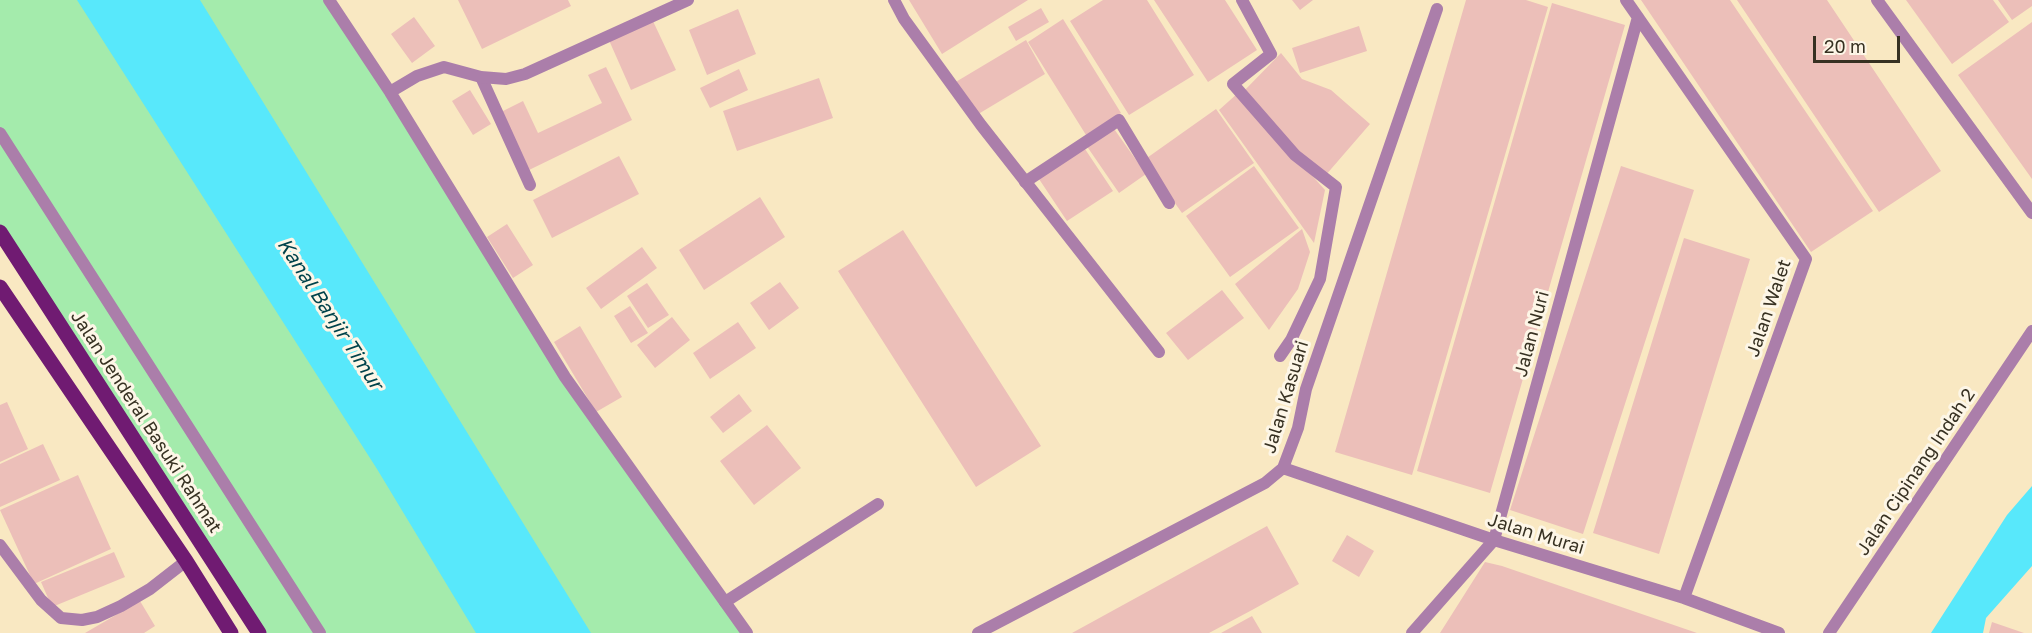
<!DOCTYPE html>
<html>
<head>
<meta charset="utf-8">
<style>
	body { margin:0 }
	#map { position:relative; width:2032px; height:633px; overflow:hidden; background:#f9e8c2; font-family:"Golos Text",sans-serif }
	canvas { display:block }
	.scale { position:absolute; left:1813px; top:36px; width:87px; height:27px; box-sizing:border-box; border:3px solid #373122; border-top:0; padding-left:8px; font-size:18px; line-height:21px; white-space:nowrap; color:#373122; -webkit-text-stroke:4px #fdf6e7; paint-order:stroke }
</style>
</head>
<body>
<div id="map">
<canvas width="2032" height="633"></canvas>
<div class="scale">20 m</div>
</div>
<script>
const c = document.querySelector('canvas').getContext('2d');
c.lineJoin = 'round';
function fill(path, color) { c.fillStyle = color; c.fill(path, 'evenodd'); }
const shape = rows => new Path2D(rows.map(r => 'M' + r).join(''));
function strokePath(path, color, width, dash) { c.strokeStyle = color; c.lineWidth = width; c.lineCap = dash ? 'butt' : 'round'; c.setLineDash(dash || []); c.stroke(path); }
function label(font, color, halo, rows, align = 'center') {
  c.font = font + ' "Golos Text",sans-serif'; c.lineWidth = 6; c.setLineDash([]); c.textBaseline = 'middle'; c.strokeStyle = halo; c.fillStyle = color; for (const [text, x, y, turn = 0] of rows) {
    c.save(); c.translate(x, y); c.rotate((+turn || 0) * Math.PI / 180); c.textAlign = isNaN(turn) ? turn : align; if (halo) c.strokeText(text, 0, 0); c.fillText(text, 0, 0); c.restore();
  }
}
const green = shape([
	[0,0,325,0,565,377,747,633,259,633,0,232]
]);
const water = shape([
	[77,0,200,0,591,633,476,633,377,469],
	[2032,486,2032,566,1986,618,1983,633,1931,633,2007,515]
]);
const building = shape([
	[458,0,568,0,571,6,482,49],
	[909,0,1028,0,942,54],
	[1103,0,1147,0,1194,75,1129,115,1070,21],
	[1154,0,1225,0,1257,50,1208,82],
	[1292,0,1313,0,1300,10],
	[1466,0,1526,0,1548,7,1412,475,1335,452],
	[1641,0,1730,0,1873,211,1811,252],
	[1737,0,1827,0,1941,171,1879,212],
	[1906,0,1993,0,2009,22,1952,64],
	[1998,0,2032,0,2032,6,2012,20],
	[1552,3,1625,25,1490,493,1417,471],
	[1041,8,1049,22,1016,41,1008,27],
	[738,9,756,54,707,75,689,30],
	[414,17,435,46,412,63,391,34],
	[652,19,676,70,631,90,608,38],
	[1063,19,1121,113,1086,135,1028,42],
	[2032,22,2032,179,1958,75],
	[1359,26,1367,51,1300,73,1292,48],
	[1026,40,1045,74,975,116,954,83],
	[1281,53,1302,79,1331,90,1370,124,1325,176,1286,143,1243,92],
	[606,67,632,120,529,170,501,112,523,101,538,133,602,103,588,75],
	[739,69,748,90,710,108,700,88],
	[819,78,833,118,737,151,723,111],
	[470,90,491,124,473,135,452,101],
	[1238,93,1325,190,1314,243,1219,110],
	[1216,109,1254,163,1182,213,1144,160],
	[1112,126,1146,174,1119,193,1086,145],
	[1083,146,1113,191,1067,221,1037,176],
	[619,156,639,194,552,238,533,200],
	[1254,166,1299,228,1230,277,1186,216],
	[1621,166,1694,190,1583,534,1510,510],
	[760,197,785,237,704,290,679,250],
	[507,224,533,265,513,278,487,237],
	[1302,229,1310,252,1298,289,1269,330,1235,284],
	[903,230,1041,446,976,487,838,271],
	[1684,238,1750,259,1659,554,1593,533],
	[642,247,657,268,601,309,586,288],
	[780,282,799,308,769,330,750,303],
	[647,283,669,315,648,328,627,296],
	[1222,290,1244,318,1188,360,1166,333],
	[630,306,648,333,631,343,614,316],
	[672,317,690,340,655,368,637,345],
	[738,322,756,348,710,379,693,353],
	[580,326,622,397,596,412,554,342],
	[739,394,752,411,723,433,710,417],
	[7,402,28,449,0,462,0,405],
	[767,425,801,468,754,505,720,461],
	[43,444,60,480,0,507,0,464],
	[78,475,111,549,34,584,0,510],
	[1267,526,1299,584,1252,610,1209,633,1072,633],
	[1347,535,1374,551,1359,577,1332,561],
	[114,552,125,577,52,607,41,582],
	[1485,562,1502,566,1697,633,1440,633],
	[140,601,155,626,144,633,85,633],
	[1252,616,1262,633,1221,633],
	[1992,622,2024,633,1989,633]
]);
const service = shape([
	[1242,0,1271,54,1233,84,1295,155,1336,187,1320,279,1291,340,1280,356],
	[481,77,530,185],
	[1025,182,1119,120,1169,203],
	[725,602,878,504]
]);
const pedestrian = shape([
	[0,133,320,633]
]);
const minor = shape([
	[329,0,390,92,565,377,747,633],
	[894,0,904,19,981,125,1159,352],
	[1626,0,1806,259,1684,598],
	[1877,0,2032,213],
	[390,92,417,76,444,67,481,77,506,79,525,74,688,0],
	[1283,468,1494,540,1684,598,1779,633],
	[0,545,41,600,61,618,82,620,97,617,121,606,150,589,186,561],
	[978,633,1265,483,1283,468,1298,428,1306,389,1437,9],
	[1412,633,1494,540,1638,17],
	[1829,633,2032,331]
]);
const primary = shape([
	[0,232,259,633],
	[0,287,186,561,231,633]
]);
const streetNames = [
	["Jalan Walet",1769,308,-71],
	["Jalan Nuri",1532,334,-75],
	["Jalan Kasuari",1286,397,-73],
	["Jalan Jenderal Basuki Rahmat",146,422,57],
	["Jalan Cipinang Indah 2",1916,472,-56],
	["Jalan Murai",1536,534,17]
];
const waterNames = [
	["Kanal Banjir Timur",330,314,57]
];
fill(green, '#a4ebac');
fill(water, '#58e8fb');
fill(building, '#ecbfb9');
strokePath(service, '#ab7eaa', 12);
strokePath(pedestrian, '#ab7eaa', 12);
strokePath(minor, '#ab7eaa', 12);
strokePath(primary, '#701b72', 15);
label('18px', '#373122', '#fdf6e7', streetNames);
label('italic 20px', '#00434b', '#fdf6e7', waterNames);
</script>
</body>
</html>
